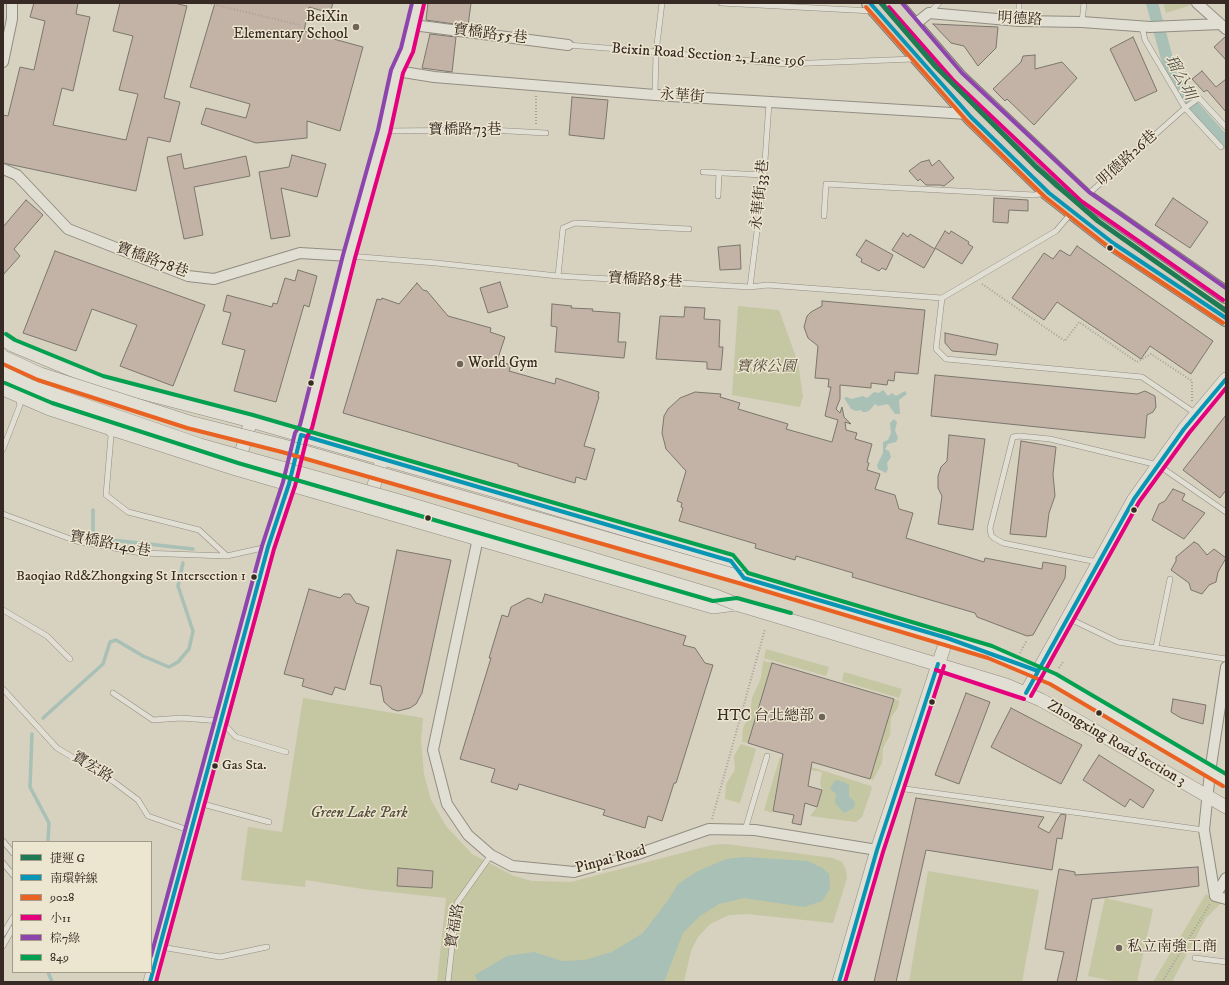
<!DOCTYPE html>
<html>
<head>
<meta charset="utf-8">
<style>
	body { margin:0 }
	#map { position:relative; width:1229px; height:985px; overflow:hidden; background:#d7d1bf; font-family:"IM FELL DW Pica","Noto Serif TC",serif }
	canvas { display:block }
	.frame { position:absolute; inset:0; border:4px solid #372923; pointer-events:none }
	.legend { position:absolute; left:12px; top:841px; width:140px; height:132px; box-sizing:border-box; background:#ece5cf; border:1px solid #a49a8a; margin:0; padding:5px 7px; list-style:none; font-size:12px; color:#372923 }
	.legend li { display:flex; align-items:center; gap:8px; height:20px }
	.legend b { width:20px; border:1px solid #a49a8a }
</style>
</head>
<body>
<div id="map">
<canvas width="1229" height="985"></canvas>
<div class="frame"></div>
<ul class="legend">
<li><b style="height:5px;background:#1e7b54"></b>捷運 G</li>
<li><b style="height:5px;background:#0896b4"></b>南環幹線</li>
<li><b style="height:5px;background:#e96222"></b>9028</li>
<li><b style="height:5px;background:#e5007d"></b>小11</li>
<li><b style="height:5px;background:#8e44ad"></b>棕7綠</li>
<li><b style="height:5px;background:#03a04f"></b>849</li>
</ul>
</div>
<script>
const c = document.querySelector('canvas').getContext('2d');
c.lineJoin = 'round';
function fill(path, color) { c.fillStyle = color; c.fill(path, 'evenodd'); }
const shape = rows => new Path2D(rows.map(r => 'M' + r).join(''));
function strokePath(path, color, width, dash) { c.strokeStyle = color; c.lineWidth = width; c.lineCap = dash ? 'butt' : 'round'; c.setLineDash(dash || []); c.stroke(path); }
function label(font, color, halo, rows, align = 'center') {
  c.font = font + ' "IM FELL DW Pica","Noto Serif TC",serif'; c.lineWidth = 3; c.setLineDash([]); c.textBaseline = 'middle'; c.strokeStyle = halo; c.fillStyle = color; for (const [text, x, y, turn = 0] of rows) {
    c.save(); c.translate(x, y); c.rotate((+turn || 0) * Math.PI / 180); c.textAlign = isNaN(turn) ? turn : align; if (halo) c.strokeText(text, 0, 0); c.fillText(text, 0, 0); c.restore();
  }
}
const green = shape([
	[1163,3,1189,3,1191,5,1166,13],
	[738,306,779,310,798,363,803,396,800,407,732,395],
	[766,649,829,667,826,676,764,658],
	[763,661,772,663,748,743,742,742,743,728,750,715,752,698,761,678],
	[844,672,902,689,899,698,842,681],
	[303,698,423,718,421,740,424,775,431,800,446,826,472,854,514,876,532,881,571,882,712,845,726,844,833,858,842,862,846,870,847,878,833,923,747,914,729,915,710,924,698,937,691,951,684,982,437,982,446,898,363,889,306,880,305,887,241,880,248,827,282,832],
	[894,699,899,701,898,707,891,718,890,735,883,748,882,763,873,780,870,779],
	[741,744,756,749,740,803,725,799,726,784,735,770,734,756],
	[780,757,871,786,872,788,862,817,856,822,810,816,817,807,822,790,820,783,822,772,781,765,772,813,764,810],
	[928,871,1039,890,1022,982,909,982],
	[1206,894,1221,903,1206,918,1172,982,1153,982],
	[1105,898,1153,909,1137,982,1117,982,1088,976]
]);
const water = shape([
	[883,390,888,396,892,393,896,396,905,391,907,394,899,400,900,414,895,414,888,404,878,406,875,404,870,410,866,412,863,412,861,410,856,411,851,409,844,398,847,397,851,399,863,396,867,398,874,392,879,393],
	[894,419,897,422,895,430,898,438,896,442,888,444,885,449,889,451,891,457,887,463,888,469,886,473,878,469,877,465,883,453,883,442,888,440,891,433,890,423],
	[835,780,844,782,849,785,849,796,855,802,854,808,844,813,835,803,836,794,830,789],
	[745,857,807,861,821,867,829,874,830,889,822,901,804,907,744,898,719,904,700,916,683,933,664,982,478,982,475,975,507,956,534,952,562,961,585,960,612,952,643,933,669,899,678,884,698,871,726,859]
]);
const stream = shape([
	[93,510,93,538,193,549],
	[43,718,103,664,110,642,116,640,143,656,169,667,178,662,189,649,193,631,178,586,183,563],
	[32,734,30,787,49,823,48,842],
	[48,972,52,982]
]);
const canal = shape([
	[1152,3,1169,66,1194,107,1226,143]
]);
const building = shape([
	[34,3,78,3,76,14,90,17,73,91,62,88,53,125,126,140,138,94,119,90,133,36,113,31,120,3,174,3,187,6,164,98,180,102,170,142,148,137,136,191,3,163,3,115,8,116,20,67,34,70,45,21,30,17,34,3],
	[215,3,333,3,330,13,309,7,304,31,363,47,340,131,307,121,307,138,256,143,201,124,206,108,246,118,250,104,190,87,215,3],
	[428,3,471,3,468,26,426,20,428,3],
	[933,24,998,27,996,48,978,66,964,46,951,43,933,24],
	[430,34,456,37,452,72,422,68,430,34],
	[1226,36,1226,60,1214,47,1226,36],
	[1133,37,1157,91,1135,101,1110,49,1133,37],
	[1035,55,1035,69,1062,62,1077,78,1034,125,1007,99,1005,101,993,89,1021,62,1023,56,1035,55],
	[1202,71,1216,87,1226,79,1226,112,1207,90,1204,92,1192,79,1202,71],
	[572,97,608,100,604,139,569,135,572,97],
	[181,154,184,169,246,156,250,176,194,187,203,235,184,239,167,157,181,154],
	[292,155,326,164,317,197,281,188,290,236,271,239,259,172,289,167,292,155],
	[929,160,932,166,939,160,954,178,944,186,940,185,926,185,920,179,918,181,909,171,921,162,929,160],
	[994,198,1028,200,1028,211,1009,210,1008,223,993,222,994,198],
	[1173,198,1208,222,1190,248,1155,225,1173,198],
	[26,200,43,215,14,249,20,256,3,275,3,227,26,200],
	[945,231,949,234,951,231,969,242,968,244,973,247,962,264,935,248,945,231],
	[903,233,908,237,910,234,935,249,924,268,892,250,903,233],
	[866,240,893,255,886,270,882,268,879,271,861,262,862,259,856,255,866,240],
	[740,245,741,269,720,270,718,247,740,245],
	[1077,246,1213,341,1191,374,1150,346,1141,359,1057,302,1044,320,1012,298,1044,253,1053,259,1060,250,1070,256,1077,246],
	[55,251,205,305,173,386,120,366,137,325,92,309,76,351,23,333,55,251],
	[298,270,317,276,309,307,304,305,276,402,234,391,245,350,222,344,231,313,223,311,227,295,272,307,273,303,277,304,285,278,295,281,298,270],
	[500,282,508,307,488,313,480,288,500,282],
	[417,283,423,290,427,291,448,316,491,328,490,332,505,337,497,361,511,365,509,371,555,384,556,378,599,392,598,397,599,397,584,446,595,449,586,480,576,477,575,483,518,466,518,464,343,413,377,299,381,300,382,298,399,304,417,283],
	[822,301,925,310,918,374,895,372,894,381,888,380,887,385,871,383,871,388,840,385,840,399,836,409,840,413,842,407,844,417,851,424,845,422,846,430,857,433,855,439,872,444,867,462,869,463,867,470,880,474,875,489,895,495,899,509,913,513,906,538,984,562,985,558,1042,569,1043,562,1066,566,1065,578,1033,635,1027,636,977,617,975,613,852,577,853,573,796,556,795,560,755,548,756,544,679,521,683,508,681,507,682,503,677,501,686,471,666,449,662,433,664,416,668,409,680,398,695,392,721,394,720,397,740,403,738,409,788,424,786,429,832,442,838,420,825,416,831,387,828,387,829,379,815,378,818,346,808,338,804,327,807,316,811,312,822,306,822,301],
	[552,304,572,306,571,308,593,309,592,311,620,313,618,342,626,342,624,358,555,352,557,327,551,326,552,304],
	[685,307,705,308,704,319,720,320,719,347,723,347,721,370,707,369,707,362,656,359,660,316,684,317,685,307],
	[945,333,998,344,996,355,952,351,945,343,945,333],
	[935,375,1137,394,1145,391,1155,396,1156,407,1153,412,1147,415,1145,438,931,416,935,375],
	[1226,415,1226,490,1220,498,1183,470,1226,415],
	[949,435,985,439,973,530,938,524,942,496,938,488,938,476,941,467,947,461,949,435],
	[1021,441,1056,447,1053,474,1055,496,1049,513,1046,537,1010,534,1021,441],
	[1173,489,1185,494,1182,500,1205,513,1184,539,1152,520,1159,504,1165,501,1173,489],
	[1194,542,1198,544,1207,555,1214,549,1226,558,1218,572,1216,582,1209,585,1202,594,1191,590,1189,583,1171,570,1176,561,1176,557,1194,542],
	[397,550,451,560,422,693,416,704,410,708,398,711,392,709,384,702,381,686,370,684,397,550],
	[309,589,340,598,344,594,350,594,356,603,369,607,345,690,335,687,332,695,302,686,304,679,284,674,309,589],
	[545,594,686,636,683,645,695,648,705,663,713,665,676,783,674,783,662,821,648,816,645,828,603,815,605,810,519,784,517,790,491,782,495,769,460,759,491,658,489,658,502,615,508,617,511,607,528,598,542,603,545,594],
	[772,663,894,699,870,779,812,762,808,786,822,790,817,807,805,803,801,825,792,823,794,815,773,811,783,754,748,743,772,663],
	[966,693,990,702,959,784,935,775,966,693],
	[1173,699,1206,705,1203,724,1181,718,1171,712,1173,699],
	[1011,708,1082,745,1061,784,991,747,1011,708],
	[1099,755,1154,790,1143,808,1130,799,1125,807,1083,780,1099,755],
	[916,798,1044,817,1038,827,1049,833,1061,814,1066,815,1062,839,1057,838,1052,870,926,850,896,982,874,982,916,798],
	[1198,867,1199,886,1092,899,1076,982,1057,982,1064,952,1045,949,1059,869,1075,872,1075,875,1198,867],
	[398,868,433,871,432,888,397,886,398,868]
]);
const path = shape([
	[208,3,300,25],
	[536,124,536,95],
	[982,284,1065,341,1079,322,1137,362,1151,354,1192,381,1192,401],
	[1020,653,1027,640],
	[1059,668,1063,662],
	[712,819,765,629],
	[1162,982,1210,904]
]);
const service = shape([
	[721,3,872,11],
	[930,12,939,3],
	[1019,21,1019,3],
	[1082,22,1084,3],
	[1142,27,1145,40,1185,108,1221,147],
	[568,45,656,52,786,64,914,59],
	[655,95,656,52,662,3],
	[385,131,490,130,546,133],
	[703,172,764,175],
	[718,196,719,173],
	[824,216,826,184,1034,195,1046,193],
	[349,256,436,263,558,276,750,287,767,285,942,298,1056,231,1085,197,1185,108,1199,98,1226,127],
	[558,276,563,228,575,223,689,229],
	[750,287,764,175,769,103],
	[942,298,936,349,946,359,1142,377,1192,411],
	[108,431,111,436,106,495,128,512,199,530,227,556],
	[3,449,20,405,18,397],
	[3,514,76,541,141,553,227,556,267,547],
	[1097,562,1003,543,994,538,991,535,990,528,1013,437,1019,436,1050,439,1158,465,1226,512],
	[3,610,47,636,70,659],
	[1068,618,1118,642,1226,659],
	[1156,647,1170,579],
	[3,689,57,748,114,782,138,800,148,816,191,831],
	[113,693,153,720,181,718,221,721,236,737,286,752],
	[898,788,1204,830],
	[199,803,269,822],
	[745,830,767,756],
	[3,841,13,853],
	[3,863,13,875],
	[3,934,13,917],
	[3,946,13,928],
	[161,947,220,957,267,947],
	[1195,958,1226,962],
	[448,982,457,903,491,855]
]);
const minor = shape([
	[1197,3,1226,29],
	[413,25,568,45],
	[899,37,929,13,1019,21,1082,22,1150,27,1220,24],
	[3,62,12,19,12,3],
	[397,71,434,77,655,95,968,114],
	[3,169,17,175,68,229,188,276,214,279,300,253,349,256],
	[478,538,433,750,447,804,468,835,491,855,512,866,574,872,638,854,709,829,755,830,877,850],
	[1226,667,1210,772,1204,830,1215,896,1226,878],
	[1215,896,1226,899]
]);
const tertiary = shape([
	[3,339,12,345,101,382,251,421,492,490,731,561,744,578,990,652,1053,679,1226,781],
	[3,389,50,409,236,469,713,607,736,604,1006,685,1041,700,1066,714,1226,807],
	[237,467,249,427],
	[368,504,381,463],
	[1026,693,1134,499,1184,429,1226,379],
	[150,982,260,581,268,547,289,484,301,435,306,427,349,256,384,131,397,71,407,50,418,3],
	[839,982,877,850,947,638]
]);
const primary = shape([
	[870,3,971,117,1049,193,1113,243,1226,318],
	[894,3,958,77,1085,197,1226,295]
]);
const tertiaryBridge = shape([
	[3,357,40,374,189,422,284,446,744,578],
	[3,373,32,387,200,445,403,502,716,596,736,604]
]);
const bus1 = shape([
	[870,3,971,117,1049,193,1113,243,1226,318],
	[301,435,731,561,744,578,947,638,1038,671],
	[1026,693,1134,499,1184,429,1226,379],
	[150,982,268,547,289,484,301,435],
	[839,982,877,850,938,664]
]);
const bus2 = shape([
	[866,7,967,121,1045,197,1110,248,1223,323],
	[3,364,38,380,187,428,282,452,742,584,988,658,1050,684,1223,786]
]);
const bus3 = shape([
	[889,7,954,81,1081,201,1223,300],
	[936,670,1024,699],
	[1031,696,1139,502,1189,433,1226,388],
	[156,982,274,549,295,486,307,437,312,428,355,258,390,133,403,73,413,52,424,4],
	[845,982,883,852,944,666]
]);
const bus4 = shape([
	[902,3,962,73,1089,192,1226,288],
	[151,956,262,546,283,482,295,433,300,425,343,255,378,130,391,70,401,48,412,3]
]);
const bus5 = shape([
	[6,334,15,340,103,376,253,415,733,555,748,573,992,646,1056,674,1226,774],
	[5,383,52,403,238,463,713,601,737,598,791,613]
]);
const metro1 = shape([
	[881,3,936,67,1036,167,1098,221,1226,311]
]);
const markers = [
	[356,27,4,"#6f645a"],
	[1110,248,3.5,"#372923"],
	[460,364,4,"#6f645a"],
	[311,383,3.5,"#372923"],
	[1134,510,3.5,"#372923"],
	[428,518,3.5,"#372923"],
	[254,577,3.5,"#372923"],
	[932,702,3.5,"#372923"],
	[1099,713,3.5,"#372923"],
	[822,717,4,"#6f645a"],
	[215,766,3.5,"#372923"],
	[1119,948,4,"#6f645a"]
];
const busNames = [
	["Baoqiao Rd&Zhongxing St Intersection 1",246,577],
	["Gas Sta.",222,766,"left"]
];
const poiNames = [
	["BeiXin",348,18],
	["Elementary School",348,35],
	["World Gym",468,364,"left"],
	["HTC 台北總部",814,717],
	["私立南強工商",1127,948,"left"]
];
const streetNames = [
	["明德路",1020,20,3],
	["寶橋路55巷",490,35,7],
	["Beixin Road Section 2, Lane 196",708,56,4],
	["永華街",682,97,4],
	["寶橋路73巷",465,131],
	["明德路26巷",1128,159,-42],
	["永華街33巷",761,195,-84],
	["寶橋路78巷",152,261,20],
	["寶橋路85巷",645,281,3],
	["寶橋路140巷",110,545,11],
	["Zhongxing Road Section 3",1116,744,30],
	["寶宏路",92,768,32],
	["Pinpai Road",611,860,-15],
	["寶福路",456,926,-80]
];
const parkNames = [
	["寶徠公園",766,368],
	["Green Lake Park",359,814]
];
const waterNames = [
	["瑠公圳",1179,78,63]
];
fill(green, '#c5c6a2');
fill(water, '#a8c0b5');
strokePath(stream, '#a8c0b5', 3.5);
strokePath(canal, '#a8c0b5', 12);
fill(building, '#c3b3a7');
strokePath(building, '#7b766d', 1);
strokePath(service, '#928d82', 6);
strokePath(minor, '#928d82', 12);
strokePath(tertiary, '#928d82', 14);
strokePath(primary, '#7b766d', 18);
strokePath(path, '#a5a199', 2, [1, 2]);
strokePath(service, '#e1ded4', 5);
strokePath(minor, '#e1ded4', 10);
strokePath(tertiary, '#e1ded4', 13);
strokePath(primary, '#d4cec0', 16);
strokePath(tertiaryBridge, '#928d82', 14, []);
strokePath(tertiaryBridge, '#e1ded4', 13);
strokePath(bus1, '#0896b4', 4);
strokePath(bus2, '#e96222', 4);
strokePath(bus3, '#e5007d', 4);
strokePath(bus4, '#8e44ad', 4);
strokePath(bus5, '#03a04f', 4);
strokePath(metro1, '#1e7b54', 5);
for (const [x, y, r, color] of markers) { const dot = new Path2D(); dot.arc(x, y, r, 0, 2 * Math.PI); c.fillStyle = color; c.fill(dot); strokePath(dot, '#ece5cf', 1.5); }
label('14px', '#372923', '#ece5cf', busNames, 'right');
label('15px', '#372923', '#ece5cf', poiNames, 'right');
label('15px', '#372923', '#ece5cf', streetNames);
label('italic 15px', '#574e3d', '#ece5cf', parkNames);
label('italic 16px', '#4e4d46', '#ece5cf', waterNames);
</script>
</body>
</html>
